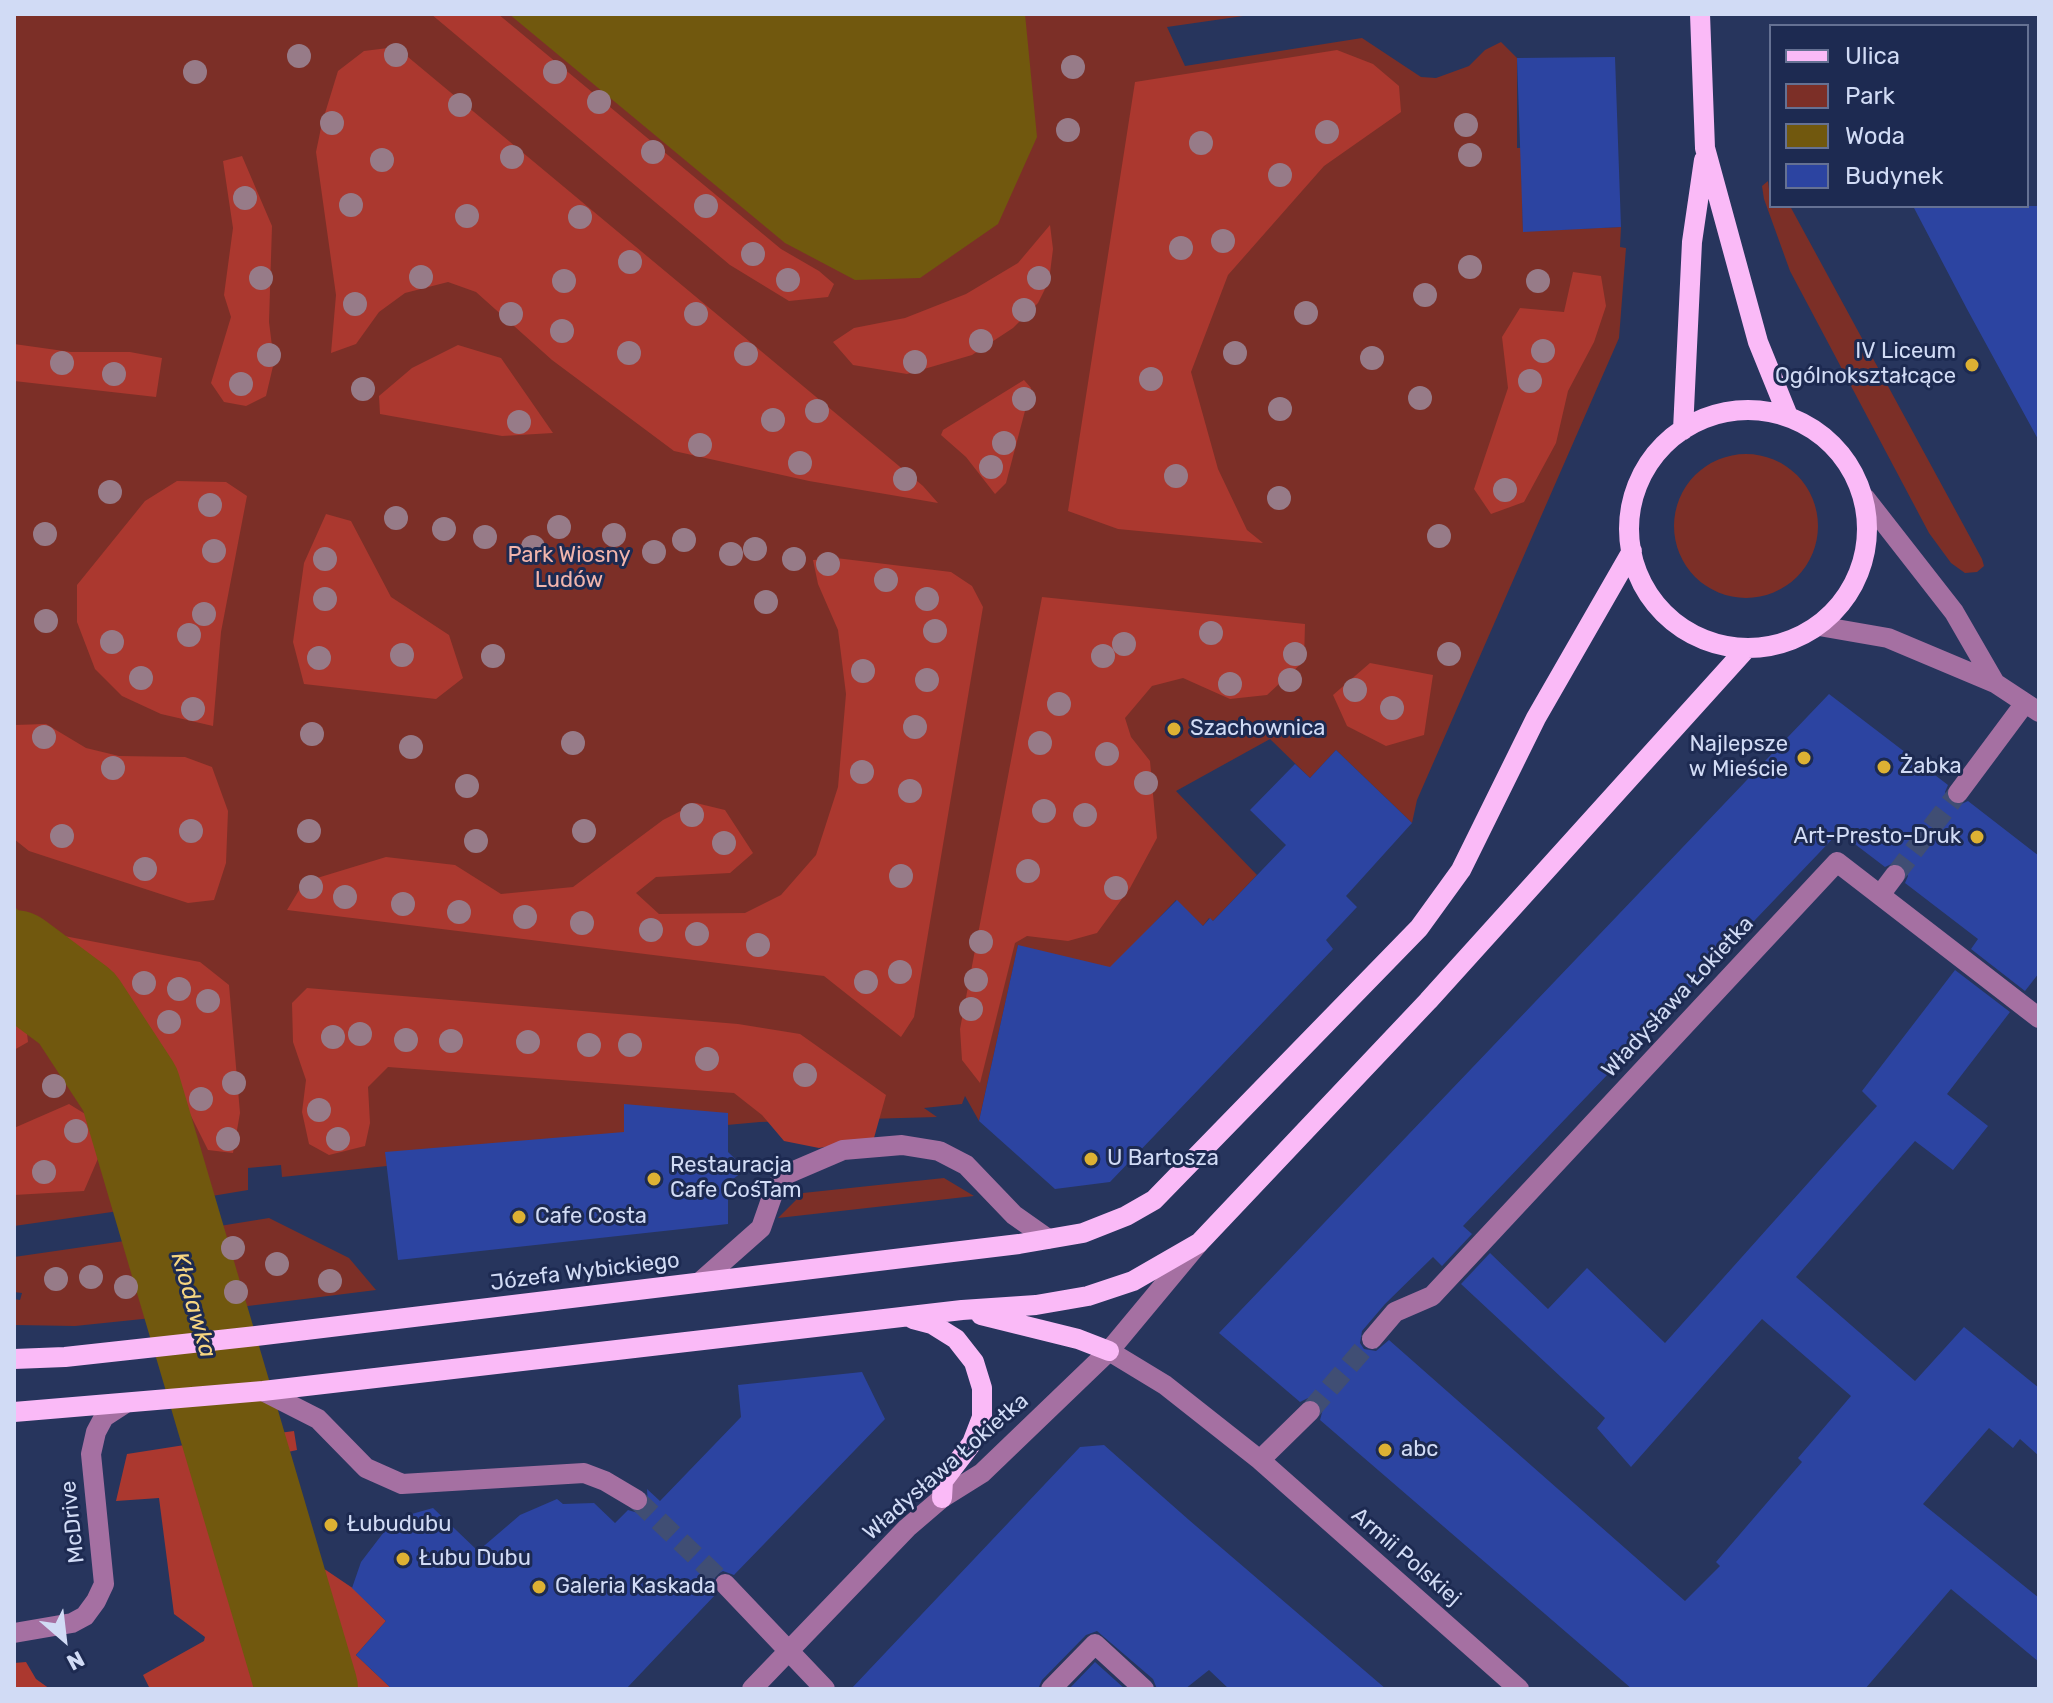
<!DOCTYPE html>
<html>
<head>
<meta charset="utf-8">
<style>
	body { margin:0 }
	#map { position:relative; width:2053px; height:1703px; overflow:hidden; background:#27355d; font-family:Rubik,sans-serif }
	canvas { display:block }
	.frame { position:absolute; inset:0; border:16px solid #d1dbf5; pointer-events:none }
	.legend { position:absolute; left:1769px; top:24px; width:260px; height:184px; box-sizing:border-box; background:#1d2a51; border:2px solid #657193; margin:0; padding:10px 14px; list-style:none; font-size:24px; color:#d1dbf5 }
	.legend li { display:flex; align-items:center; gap:16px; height:40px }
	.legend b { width:40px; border:2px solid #657193 }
	.north { position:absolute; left:24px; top:1599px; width:80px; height:80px; -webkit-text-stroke:6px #1d2a51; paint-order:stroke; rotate:152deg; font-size:22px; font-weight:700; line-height:32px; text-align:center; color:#d1dbf5 }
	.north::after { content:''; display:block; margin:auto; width:28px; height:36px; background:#d1dbf5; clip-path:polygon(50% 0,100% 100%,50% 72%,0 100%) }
</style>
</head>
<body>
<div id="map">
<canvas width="2053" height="1703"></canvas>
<div class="frame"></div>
<ul class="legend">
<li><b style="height:10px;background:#fabaf7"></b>Ulica</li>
<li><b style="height:22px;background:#7c2f27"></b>Park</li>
<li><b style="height:22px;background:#71580e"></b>Woda</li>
<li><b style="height:22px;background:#2c44a1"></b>Budynek</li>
</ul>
<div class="north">N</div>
</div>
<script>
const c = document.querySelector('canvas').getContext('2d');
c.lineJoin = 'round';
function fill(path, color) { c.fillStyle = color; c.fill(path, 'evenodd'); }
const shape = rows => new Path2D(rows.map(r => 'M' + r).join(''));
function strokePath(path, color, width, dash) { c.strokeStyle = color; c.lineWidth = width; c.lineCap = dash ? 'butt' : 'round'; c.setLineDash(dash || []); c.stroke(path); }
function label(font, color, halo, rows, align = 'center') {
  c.font = font + ' Rubik,sans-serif'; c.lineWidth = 6; c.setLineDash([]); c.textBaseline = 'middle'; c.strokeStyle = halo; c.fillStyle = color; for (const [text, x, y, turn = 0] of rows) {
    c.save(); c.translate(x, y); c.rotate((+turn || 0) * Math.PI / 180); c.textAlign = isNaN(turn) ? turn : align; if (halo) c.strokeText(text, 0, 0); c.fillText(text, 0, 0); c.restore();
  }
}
const green = shape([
	[14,14,1257,14,1167,27,1185,66,1362,38,1421,77,1436,78,1469,66,1485,50,1501,42,1517,58,1517,148,1521,148,1523,231,1621,227,1620,247,1626,248,1619,338,1417,800,1412,823,1336,750,1310,778,1270,739,1176,791,1257,875,1213,921,1209,918,1203,926,1176,900,1079,1003,1018,946,979,1121,965,1096,962,1104,924,1108,937,1117,760,1122,386,1156,387,1166,282,1177,281,1165,248,1168,248,1190,188,1200,181,1174,112,1097,140,1208,14,1226],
	[1768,181,1771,206,1790,206,1982,559,1984,566,1977,572,1965,573,1951,563,1929,533,1790,271,1764,199,1762,186],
	'1674 526a72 72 0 1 1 144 0a72 72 0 1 1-144 0Z',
	[944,1178,974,1196,778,1218,803,1193],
	[269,1218,349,1258,376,1290,216,1310,195,1230],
	[145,1238,162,1317,75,1326,14,1325,14,1299,20,1300,22,1293,14,1292,14,1257]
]);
const forest = shape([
	[431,14,498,14,781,249,819,271,834,284,828,297,789,301,730,265],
	[396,47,923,486,938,503,809,481,674,451,552,360,476,292,448,282,405,293,379,312,356,344,331,353,336,295,316,152,322,123,338,71,364,51],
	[1337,50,1373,64,1399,86,1401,112,1324,166,1228,275,1191,372,1218,469,1247,530,1263,543,1118,529,1068,511,1135,82],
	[242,156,272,226,269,322,274,362,266,396,246,406,224,402,211,383,231,317,224,295,233,228,223,161],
	[1050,225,1053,249,1049,281,1038,303,1013,328,972,355,907,374,853,365,833,342,854,328,905,318,966,294,1018,263],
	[1573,272,1601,276,1606,306,1594,342,1568,391,1556,443,1524,502,1491,514,1474,489,1508,388,1502,337,1520,308,1564,312],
	[14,344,71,352,130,352,162,358,156,397,14,381],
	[458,345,501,358,553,433,502,436,380,414,379,396,412,368],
	[1024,380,1031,388,1006,483,995,494,966,457,941,435,943,430],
	[177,481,226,482,247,496,221,632,213,726,161,714,122,696,95,669,77,622,77,585,145,501],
	[326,514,351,521,391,597,449,635,463,678,436,699,304,684,293,642,304,563],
	[836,558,951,572,972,586,983,607,914,1017,901,1037,824,976,287,910,304,882,386,857,455,865,501,894,573,887,663,820,696,803,725,810,753,853,730,873,656,877,636,893,659,914,745,913,781,895,816,855,838,787,846,694,838,630,818,584,813,560],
	[1042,597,1305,624,1304,661,1267,695,1230,699,1183,678,1152,686,1125,718,1131,737,1150,761,1157,838,1130,888,1097,933,1068,941,1027,936,1015,943,980,1083,962,1060,960,1029],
	[1370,663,1433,675,1424,735,1386,746,1347,726,1333,695],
	[46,724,86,748,119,756,185,757,212,767,228,811,226,863,214,900,188,903,29,851,14,839,14,725],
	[59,935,200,962,229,985,240,1113,233,1153,208,1150,177,1088,146,1039],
	[307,988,738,1024,800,1034,886,1095,874,1138,819,1148,784,1141,762,1115,734,1093,388,1067,368,1087,370,1123,365,1146,329,1155,309,1144,302,1112,306,1080,293,1042,292,1003],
	[14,989,23,998,28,1042,14,1050],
	[69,1104,90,1117,103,1147,84,1191,14,1195,14,1128],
	[294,1431,297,1450,279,1454,314,1562,354,1589,386,1621,356,1655,392,1689,326,1689,264,1435],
	[191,1444,231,1529,288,1689,150,1689,143,1675,204,1641,205,1637,174,1614,159,1498,116,1501,127,1454],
	[26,1662,36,1679,50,1689,14,1689,14,1663]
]);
const water = shape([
	[509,14,1025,14,1037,137,998,224,920,278,855,280,785,243],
	[14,906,78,971,128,1035,159,1090,188,1200,140,1208,110,1088,99,1064,68,1021,14,977],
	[195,1230,216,1310,162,1317,145,1238],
	[264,1435,304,1602,326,1689,288,1689,231,1529,191,1444]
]);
const pier = shape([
	[220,1309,217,1314,163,1321,158,1317],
	[263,1431,268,1434,187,1444,190,1440]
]);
const river = shape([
	[14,961,77,1008,130,1089,307,1689]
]);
const building = shape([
	[1615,57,1621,227,1523,232,1517,58],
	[1913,206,2039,206,2039,441,1967,309],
	[1829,694,1948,785,1945,792,1950,803,1957,806,1968,801,2039,856,2039,973,2025,991,1971,949,1978,939,1905,883,1908,876,1903,865,1896,862,1885,867,1839,832,1463,1226,1472,1234,1442,1266,1433,1257,1385,1304,1362,1331,1360,1343,1364,1349,1376,1351,1389,1340,1685,1601,1720,1566,1716,1562,1802,1462,1798,1458,1851,1396,1762,1319,1631,1467,1597,1428,1605,1418,1461,1284,1490,1253,1548,1309,1587,1268,1665,1343,1877,1106,1862,1091,1955,970,2010,1012,1947,1094,1988,1126,1953,1170,1915,1141,1796,1277,1915,1381,1964,1327,2039,1388,2039,1456,2020,1439,2013,1448,1989,1428,1923,1504,2039,1598,2039,1662,1951,1589,1865,1689,1632,1689,1320,1420,1323,1409,1319,1401,1308,1398,1300,1402,1219,1333],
	[1336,750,1412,823,1346,896,1357,907,1326,940,1333,949,1110,1182,1055,1189,979,1121,1018,945,1110,967,1177,900,1203,926,1210,918,1213,921,1286,845,1250,810,1295,764,1310,778],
	[624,1104,728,1113,728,1152,746,1169,728,1183,728,1224,398,1260,385,1152,624,1132],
	[862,1372,885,1419,734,1575,723,1571,716,1575,712,1586,716,1594,626,1689,392,1689,356,1655,386,1621,352,1588,361,1562,387,1528,408,1515,433,1508,478,1551,520,1515,557,1499,563,1504,594,1503,615,1523,628,1510,638,1513,648,1507,647,1489,660,1501,741,1417,738,1385],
	[1104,1445,1189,1520,1386,1689,1229,1689,1209,1670,1185,1689,1157,1689,1153,1679,1097,1631,1086,1635,1042,1680,1038,1689,851,1689,1080,1447],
	[1095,1662,1125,1689,1069,1689]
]);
const minorTunnel = shape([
	[1895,875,1958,793],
	[1310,1411,1372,1339],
	[637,1500,725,1584]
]);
const minor = shape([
	[1865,498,1954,612,1995,683],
	[1819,626,1888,638,1995,683,2039,712],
	[1958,793,2025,703],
	[1880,895,1895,875],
	[700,1282,761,1228,775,1188,787,1174,843,1150,902,1145,939,1151,966,1165,1014,1215,1048,1239],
	[1372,1339,1395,1312,1432,1296,1837,862,2039,1018],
	[1109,1351,1165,1385,1260,1460,1519,1689],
	[263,1391,318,1419,366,1468,402,1484,584,1473,605,1481,637,1500],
	[1260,1460,1310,1411],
	[725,1584,825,1689],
	[14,1633,72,1623,85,1616,96,1601,104,1584,91,1454,96,1432,104,1417,124,1404],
	[752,1689,907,1528,942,1498,982,1473,1109,1351,1198,1244],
	[1051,1689,1095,1644,1144,1689]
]);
const major = shape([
	[1700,14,1705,148,1758,342,1788,416],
	'1629 529a119 119 0 1 1 238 0a119 119 0 1 1-238 0Z',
	[1683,430,1692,242,1704,160],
	[981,1315,1078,1339,1109,1351],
	[913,1319,932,1324,956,1339,974,1362,982,1388,982,1417,972,1443,943,1481,942,1498],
	[14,1359,65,1357,256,1336,1019,1244,1083,1233,1126,1216,1154,1200,1419,928,1461,870,1536,718,1632,551],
	[14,1412,263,1391,962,1310,1036,1305,1088,1296,1133,1281,1199,1243,1428,1001,1746,649]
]);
const trees = [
	[396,55],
	[299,56],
	[1073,67],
	[195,72],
	[555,72],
	[599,102],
	[460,105],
	[332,123],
	[1466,125],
	[1068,130],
	[1327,132],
	[1201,143],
	[653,152],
	[1470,155],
	[512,157],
	[382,160],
	[1280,175],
	[245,198],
	[351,205],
	[706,206],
	[467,216],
	[580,217],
	[1223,241],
	[1181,248],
	[753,254],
	[630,262],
	[1470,267],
	[421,277],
	[261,278],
	[1039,278],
	[788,280],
	[564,281],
	[1538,281],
	[1425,295],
	[355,304],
	[1024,310],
	[1306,313],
	[511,314],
	[696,314],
	[562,331],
	[981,341],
	[1543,351],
	[629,353],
	[1235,353],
	[746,354],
	[269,355],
	[1372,358],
	[915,362],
	[62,363],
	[114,374],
	[1151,379],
	[1530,381],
	[241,384],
	[363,389],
	[1420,398],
	[1024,399],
	[1280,409],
	[817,411],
	[773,420],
	[519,422],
	[1004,443],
	[700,445],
	[800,463],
	[991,467],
	[1176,476],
	[905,479],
	[1505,490],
	[110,492],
	[1279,498],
	[210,505],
	[396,518],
	[559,527],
	[444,529],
	[45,534],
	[614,535],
	[1439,536],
	[485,537],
	[684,540],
	[533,547],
	[755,549],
	[214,551],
	[654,552],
	[731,554],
	[325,559],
	[794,559],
	[828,564],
	[886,580],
	[325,599],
	[927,599],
	[766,602],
	[204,614],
	[46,621],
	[935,631],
	[1211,633],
	[189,635],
	[112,642],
	[1124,644],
	[1295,654],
	[1449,654],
	[402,655],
	[493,656],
	[1103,656],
	[319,658],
	[863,671],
	[141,678],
	[927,680],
	[1290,680],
	[1230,684],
	[1355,690],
	[1059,704],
	[1392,708],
	[193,709],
	[915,727],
	[312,734],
	[44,737],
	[573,743],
	[1040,743],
	[411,747],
	[1107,754],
	[113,768],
	[862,772],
	[1146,783],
	[467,786],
	[910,791],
	[1044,811],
	[692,815],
	[1085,815],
	[191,831],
	[309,831],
	[584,831],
	[62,836],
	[476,841],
	[724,843],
	[145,869],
	[1028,871],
	[901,876],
	[311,887],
	[1116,888],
	[345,897],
	[403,904],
	[459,912],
	[525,917],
	[582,923],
	[651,930],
	[697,934],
	[981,942],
	[758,945],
	[900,972],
	[976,980],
	[866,982],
	[144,983],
	[179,989],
	[208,1001],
	[971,1009],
	[169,1022],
	[360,1034],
	[333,1037],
	[406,1040],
	[451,1041],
	[528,1042],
	[589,1045],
	[630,1045],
	[707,1059],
	[805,1075],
	[234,1083],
	[54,1086],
	[201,1099],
	[319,1110],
	[76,1131],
	[228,1139],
	[338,1139],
	[44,1172],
	[233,1248],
	[277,1264],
	[91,1277],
	[56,1279],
	[330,1281],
	[126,1287],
	[236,1292]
];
const markers = [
	[1972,365,8,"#ddb133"],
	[1174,729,8,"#ddb133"],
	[1804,758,8,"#ddb133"],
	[1884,767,8,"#ddb133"],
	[1977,837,8,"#ddb133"],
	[1091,1159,8,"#ddb133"],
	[654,1179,8,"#ddb133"],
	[519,1217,8,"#ddb133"],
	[1385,1450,8,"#ddb133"],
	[331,1525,8,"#ddb133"],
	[403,1559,8,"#ddb133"],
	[539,1587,8,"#ddb133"]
];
const poiNames = [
	["IV Liceum",1956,352,"right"],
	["Ogólnokształcące",1956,377,"right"],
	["Szachownica",1190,729],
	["Najlepsze",1788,745,"right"],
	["w Mieście",1788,770,"right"],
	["Żabka",1900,767],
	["Art-Presto-Druk",1961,837,"right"],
	["U Bartosza",1107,1159],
	["Restauracja",670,1166],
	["Cafe CośTam",670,1191],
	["Cafe Costa",535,1217],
	["abc",1401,1450],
	["Łubudubu",347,1525],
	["Łubu Dubu",419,1559],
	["Galeria Kaskada",555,1587]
];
const parkNames = [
	["Park Wiosny",569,556],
	["Ludów",569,581]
];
const streetNames = [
	["Władysława Łokietka",1678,997,-47],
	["Józefa Wybickiego",585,1272,-7],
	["Władysława Łokietka",946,1467,-41],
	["McDrive",73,1522,-96],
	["Armii Polskiej",1406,1557,41]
];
const waterNames = [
	["Kłodawka",193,1305,74]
];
fill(green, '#7c2f27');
fill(forest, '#ab382f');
fill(water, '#71580e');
fill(pier, '#27355d');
strokePath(river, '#71580e', 102);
fill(building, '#2c44a1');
strokePath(minorTunnel, '#404e74', 20, [20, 10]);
strokePath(minor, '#a570a2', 20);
strokePath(major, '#fabaf7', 20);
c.fillStyle = '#977b88';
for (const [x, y] of trees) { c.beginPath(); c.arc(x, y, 12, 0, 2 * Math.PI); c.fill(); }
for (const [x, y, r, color] of markers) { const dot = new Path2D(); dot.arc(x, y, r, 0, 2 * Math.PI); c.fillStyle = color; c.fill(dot); strokePath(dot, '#1d2a51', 3); }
label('22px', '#d1dbf5', '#1d2a51', poiNames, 'left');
label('22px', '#f2b5ac', '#1d2a51', parkNames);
label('22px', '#d1dbf5', '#1d2a51', streetNames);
label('italic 24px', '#f6d581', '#1d2a51', waterNames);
</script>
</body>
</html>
